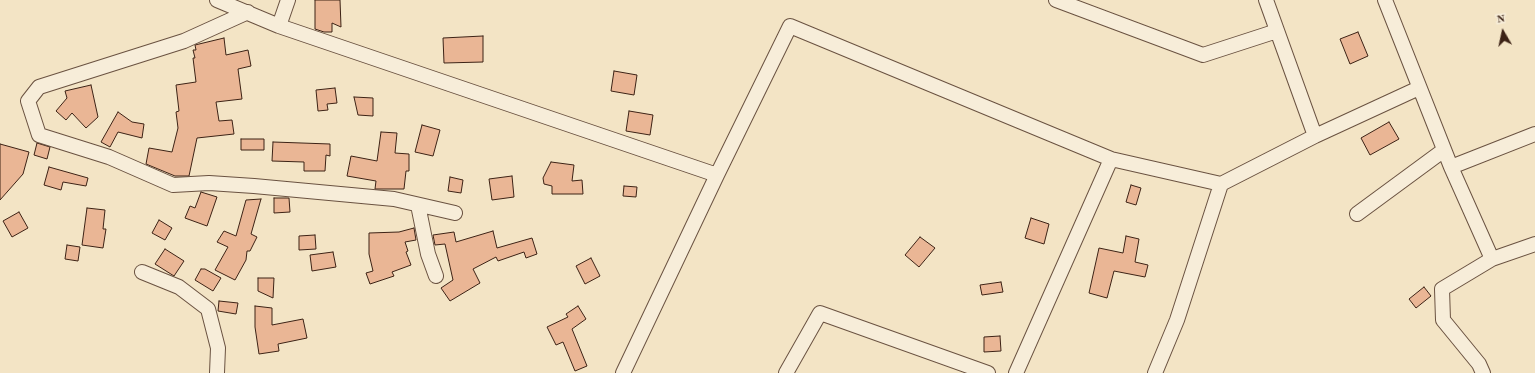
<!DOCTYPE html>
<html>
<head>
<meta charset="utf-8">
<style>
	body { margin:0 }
	#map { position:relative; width:1535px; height:373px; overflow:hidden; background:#f3e4c5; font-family:"Old Standard TT",serif }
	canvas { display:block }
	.north { position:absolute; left:1483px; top:12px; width:40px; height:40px; -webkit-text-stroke:3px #f7edd9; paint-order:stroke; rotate:351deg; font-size:11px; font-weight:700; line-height:16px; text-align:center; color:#3c2215 }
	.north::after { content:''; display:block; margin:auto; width:14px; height:18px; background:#3c2215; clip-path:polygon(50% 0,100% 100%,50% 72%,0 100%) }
</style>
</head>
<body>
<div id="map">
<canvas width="1535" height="373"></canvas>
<div class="north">N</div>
</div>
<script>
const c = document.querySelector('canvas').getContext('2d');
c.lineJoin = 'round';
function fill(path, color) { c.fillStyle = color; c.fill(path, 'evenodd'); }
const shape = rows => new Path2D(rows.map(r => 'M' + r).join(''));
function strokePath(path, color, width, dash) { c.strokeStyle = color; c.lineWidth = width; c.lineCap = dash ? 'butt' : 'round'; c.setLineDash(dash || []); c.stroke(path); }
const building = shape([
	[315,0,340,0,341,27,332,23,332,32,324,32,315,29,315,0],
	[1358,32,1368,56,1350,64,1340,39,1358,32],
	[483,36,483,62,444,63,443,38,483,36],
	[224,38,226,55,248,50,251,66,238,69,242,99,216,102,219,121,232,120,234,134,197,138,189,176,175,176,146,164,149,148,172,152,178,128,176,112,179,111,176,85,196,82,193,58,195,58,193,50,196,50,195,45,224,38],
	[614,71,637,75,634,95,611,91,614,71],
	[91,85,98,117,86,128,72,113,66,120,56,111,67,98,65,91,91,85],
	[335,88,337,103,327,104,328,110,318,111,316,90,335,88],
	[354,97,373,98,373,116,358,115,354,97],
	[629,111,653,115,650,135,626,131,629,111],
	[118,112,132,122,144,124,142,138,118,132,110,147,101,142,118,112],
	[1389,122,1399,139,1370,155,1361,138,1389,122],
	[422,125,440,130,433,156,415,152,422,125],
	[381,132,397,133,395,153,409,154,409,171,406,171,404,189,375,189,376,181,347,176,351,156,377,161,381,132],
	[241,139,264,139,264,150,241,150,241,139],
	[273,142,330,144,330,156,326,155,325,171,304,171,304,162,272,161,273,142],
	[37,143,50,147,47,159,34,155,37,143],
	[0,144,29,152,23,174,0,200,0,144],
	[551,162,574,165,572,181,582,180,583,194,552,194,552,186,544,184,543,178,551,162],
	[49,167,88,178,86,186,63,182,61,190,44,185,49,167],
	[512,176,514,197,492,200,489,179,512,176],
	[450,177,463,180,461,193,448,191,450,177],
	[1131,185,1141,188,1136,205,1126,202,1131,185],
	[624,186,637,187,636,197,623,196,624,186],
	[201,192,217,197,207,226,185,218,190,206,195,208,201,192],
	[274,198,289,198,290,212,274,213,274,198],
	[261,199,251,234,257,237,250,251,247,251,246,260,235,280,215,270,228,247,217,242,224,231,236,236,246,200,261,199],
	[87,208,105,210,103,229,106,229,103,248,82,245,87,208],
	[19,212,28,228,12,237,3,221,19,212],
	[1031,218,1049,224,1044,244,1025,238,1031,218],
	[159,220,172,228,165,240,152,233,159,220],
	[414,228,416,240,405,242,408,251,406,252,411,265,392,272,394,276,370,284,366,273,373,271,369,254,369,233,399,232,414,228],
	[493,231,497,248,532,238,537,254,526,258,524,252,498,261,496,257,473,269,480,283,450,301,441,288,453,280,445,244,435,245,433,235,454,232,456,242,493,231],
	[315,235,316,249,299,250,299,236,315,235],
	[1126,236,1139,239,1135,262,1148,265,1145,277,1114,271,1107,298,1089,293,1099,248,1123,253,1126,236],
	[920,237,935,248,919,267,905,255,920,237],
	[67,245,80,247,78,261,65,259,67,245],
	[165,249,184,261,174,276,155,264,165,249],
	[333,252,336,267,312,271,310,255,333,252],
	[591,258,600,276,585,284,576,266,591,258],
	[201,269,205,269,221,278,213,291,195,280,201,269],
	[258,278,274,278,273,298,258,291,258,278],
	[1001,282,1003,292,982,295,980,285,1001,282],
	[1424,287,1431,296,1416,308,1409,299,1424,287],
	[219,301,238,303,236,314,218,311,219,301],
	[255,306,272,308,272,325,303,319,307,338,278,344,279,351,259,354,255,327,255,306],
	[578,306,586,319,572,329,587,366,575,371,563,342,556,345,547,327,568,317,566,314,578,306],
	[1000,336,1001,351,984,352,984,337,1000,336]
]);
const minor = shape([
	[217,0,279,26,717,175],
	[1056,0,1203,55,1277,31],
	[1266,0,1315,136],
	[1385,0,1451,167,1492,259],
	[248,12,184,41,39,87,28,101,39,135,109,157,173,185,209,183,254,186,394,199,455,213],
	[279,26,288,0],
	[1451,167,1535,134],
	[418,205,428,254,436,276],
	[1357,214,1444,150],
	[142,272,179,287,208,309,218,348,217,373],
	[623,373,717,175,790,26,1111,159,1221,184,1315,136,1419,88],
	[786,373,820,313,988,373],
	[1016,373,1111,159],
	[1155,373,1177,320,1221,184],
	[1483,373,1479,364,1443,320,1442,289,1492,259,1535,244]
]);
fill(building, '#eab695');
strokePath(building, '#3c2215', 1);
strokePath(minor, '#6a5241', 16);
strokePath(minor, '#f7edd9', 14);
</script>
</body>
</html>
